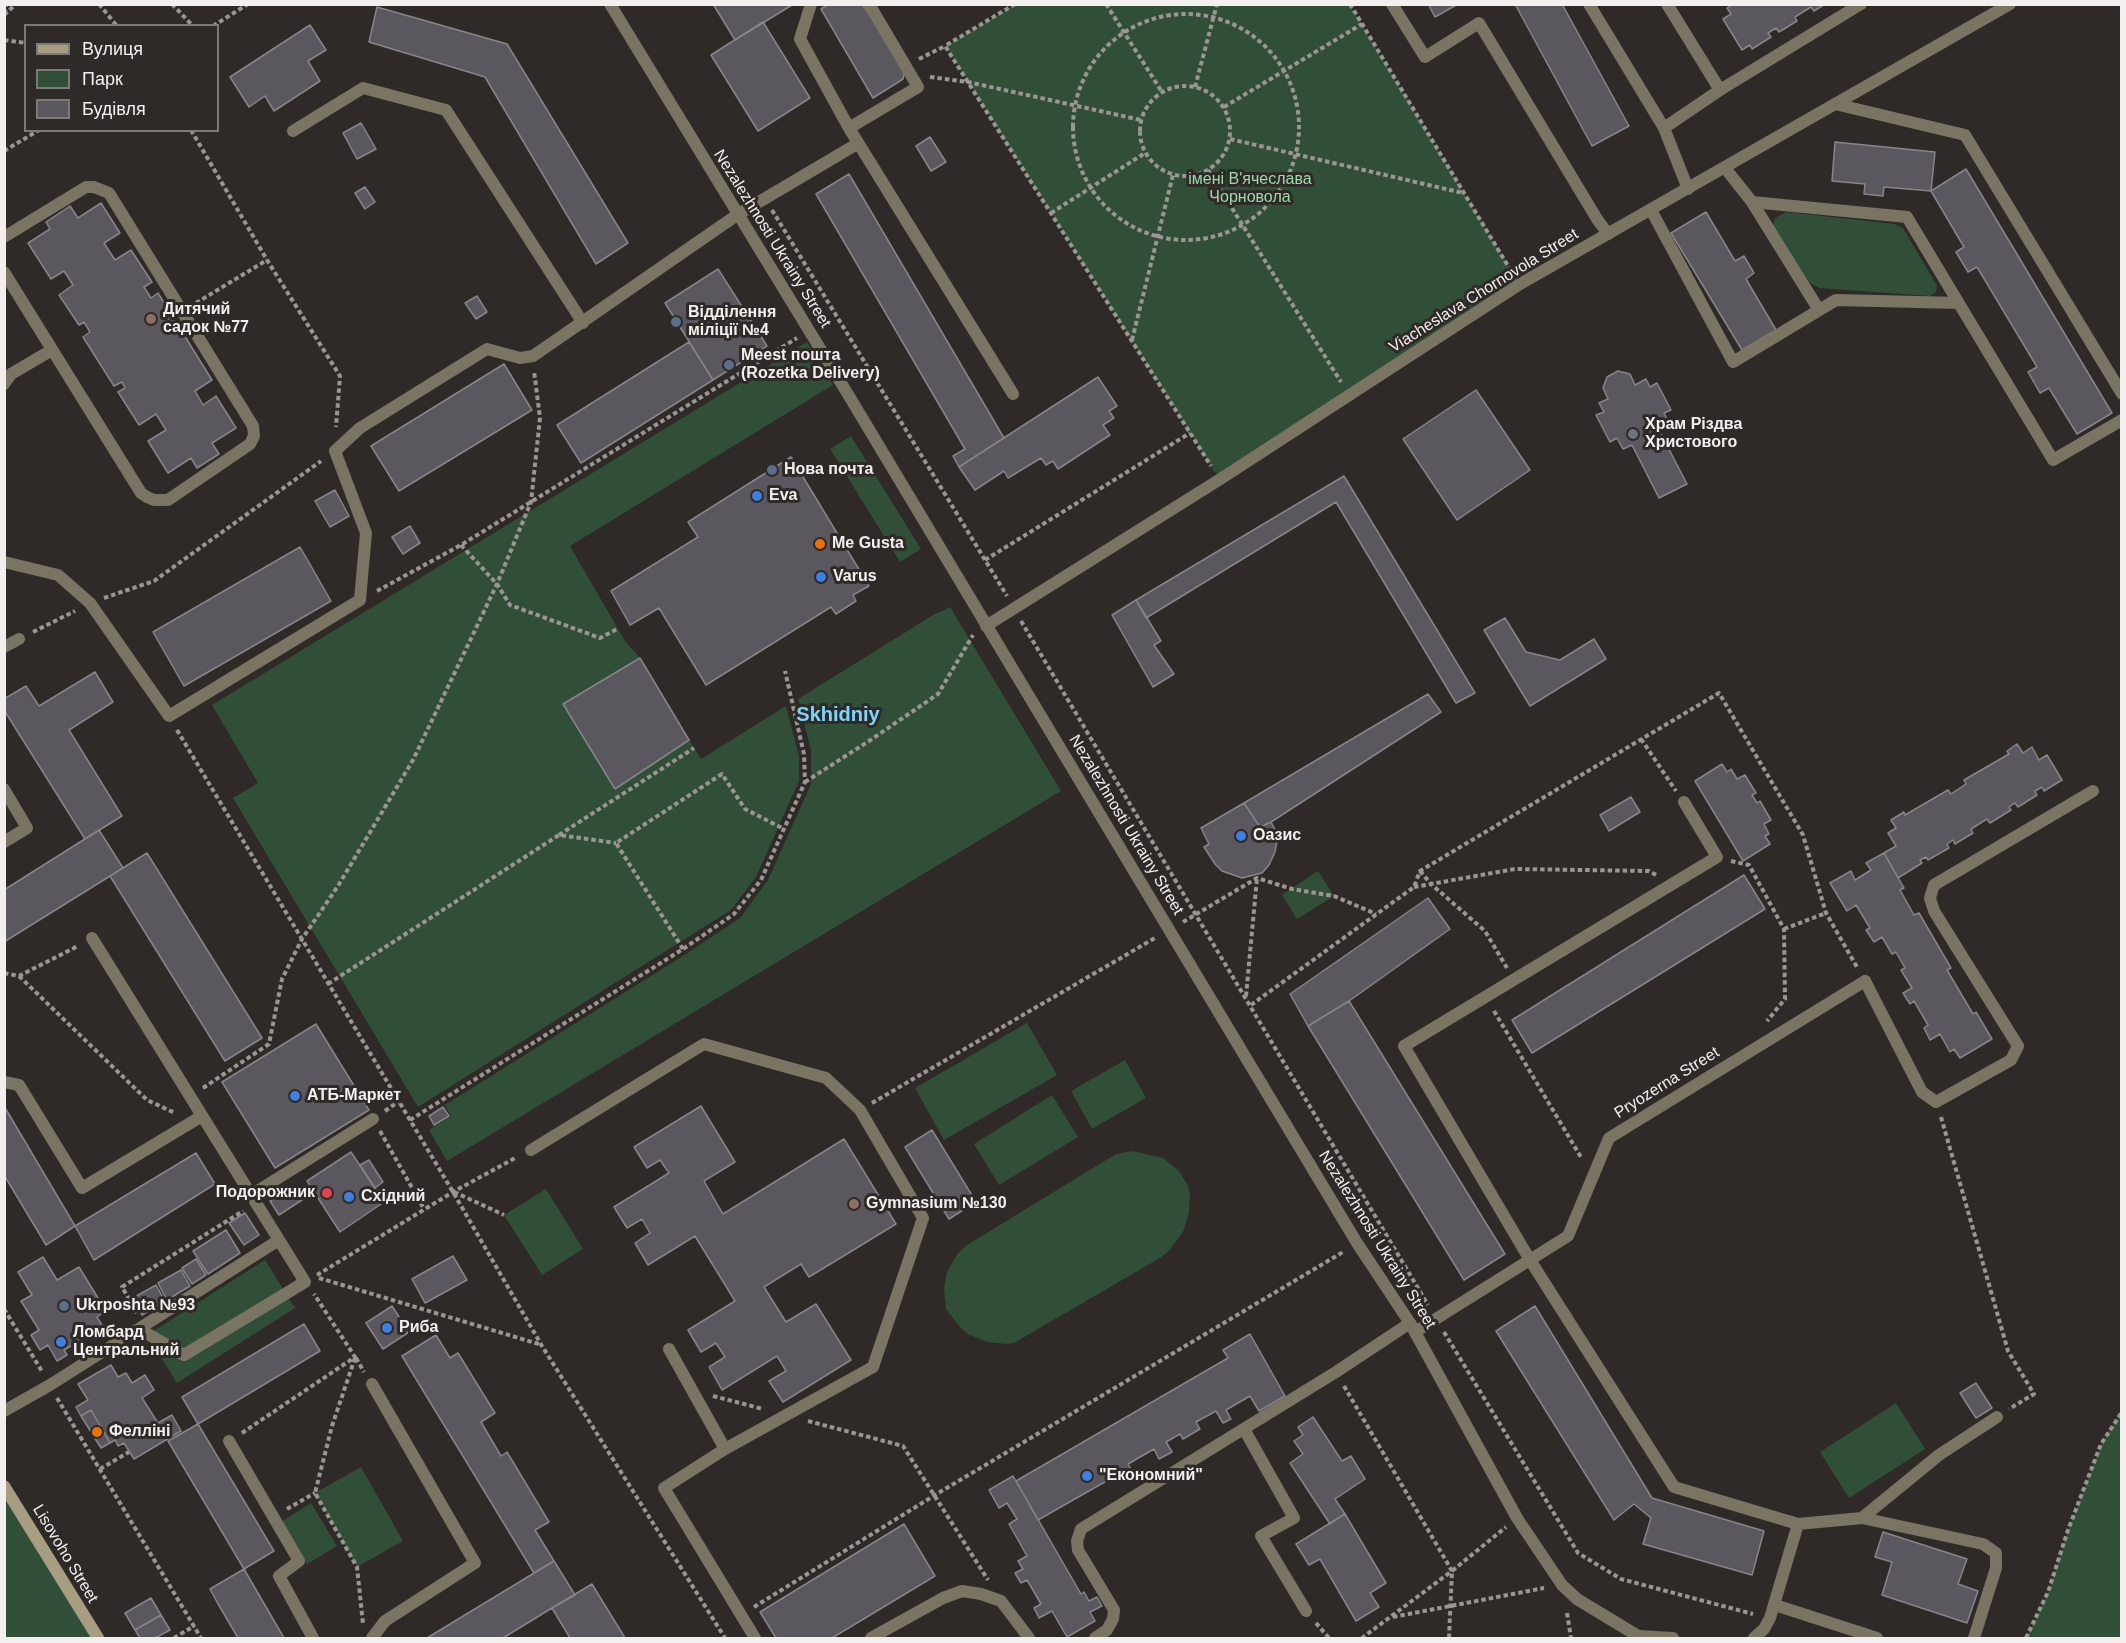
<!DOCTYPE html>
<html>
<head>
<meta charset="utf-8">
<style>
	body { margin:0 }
	#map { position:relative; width:2126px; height:1643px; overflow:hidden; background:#2f2a28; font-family:Arial,sans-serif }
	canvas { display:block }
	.frame { position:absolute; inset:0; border:6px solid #f3efee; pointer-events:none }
	.legend { position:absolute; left:24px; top:24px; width:195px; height:108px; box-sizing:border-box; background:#2f2a28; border:2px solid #7d7977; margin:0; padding:8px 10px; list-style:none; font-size:18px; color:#f3efee }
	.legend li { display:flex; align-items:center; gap:12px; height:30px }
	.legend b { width:30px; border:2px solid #7d7977 }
</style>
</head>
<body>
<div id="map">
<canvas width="2126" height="1643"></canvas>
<div class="frame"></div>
<ul class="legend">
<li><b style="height:8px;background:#a79d81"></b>Вулиця</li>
<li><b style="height:16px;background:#314e38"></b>Парк</li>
<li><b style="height:16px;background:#5a585e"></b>Будівля</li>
</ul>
</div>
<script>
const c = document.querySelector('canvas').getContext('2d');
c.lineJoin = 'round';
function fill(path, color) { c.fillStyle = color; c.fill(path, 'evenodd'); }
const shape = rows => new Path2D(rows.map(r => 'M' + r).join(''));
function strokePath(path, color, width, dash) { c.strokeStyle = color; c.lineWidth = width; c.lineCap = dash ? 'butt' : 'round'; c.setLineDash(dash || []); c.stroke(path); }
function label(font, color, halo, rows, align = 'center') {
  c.font = font + ' Arial,sans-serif'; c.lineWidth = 6; c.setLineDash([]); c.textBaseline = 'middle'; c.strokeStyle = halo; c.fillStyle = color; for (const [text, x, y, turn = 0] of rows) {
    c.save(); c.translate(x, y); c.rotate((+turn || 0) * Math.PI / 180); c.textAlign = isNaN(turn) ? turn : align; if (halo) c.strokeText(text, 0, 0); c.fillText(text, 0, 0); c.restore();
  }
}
const green = shape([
	[1015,5,1350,5,1520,284,1222,478,1214,471,945,46],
	[1786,212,1895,224,1903,228,1937,286,1936,292,1930,296,1819,288,1809,282,1773,226,1775,218],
	[807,342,833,385,570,546,625,641,640,658,701,759,786,706,799,756,799,781,756,877,731,910,418,1107,233,798,258,783,212,705],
	[851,436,921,549,900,562,830,449],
	[950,607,1061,791,447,1161,429,1130,451,1116,445,1105,686,954,740,918,768,880,811,784,811,750,798,699,933,615],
	[1318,871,1334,896,1297,919,1282,895],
	[1027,1023,1057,1075,944,1140,915,1088],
	[1125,1060,1146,1098,1092,1129,1071,1091],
	[1052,1095,1078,1137,999,1185,974,1144],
	[1133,1151,1163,1158,1179,1171,1187,1184,1190,1193,1189,1212,1183,1232,1169,1251,1160,1258,1014,1343,1006,1344,987,1342,968,1334,960,1327,946,1309,944,1289,947,1272,958,1253,967,1245,1116,1154],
	[546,1189,583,1249,542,1275,504,1215],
	[265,1260,295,1308,177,1383,147,1335],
	[1896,1403,1925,1449,1849,1498,1820,1452],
	[2121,1412,2121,1638,2026,1638,2048,1592,2068,1530,2101,1444],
	[361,1467,403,1541,357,1567,315,1493],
	[5,1486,98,1638,5,1638],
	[311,1503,337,1546,307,1564,281,1522]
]);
const building = shape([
	[713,4,792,4,792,5,735,40,713,4],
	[829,4,862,4,906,65,903,79,873,98,821,9,829,4],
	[1428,4,1458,4,1435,17,1428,4],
	[1515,4,1562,4,1629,126,1592,146,1515,4],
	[1733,4,1825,4,1814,11,1811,7,1795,17,1797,21,1779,32,1776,28,1768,33,1771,37,1752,49,1750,45,1742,50,1723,19,1731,14,1727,8,1733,4],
	[377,7,507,44,628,243,596,264,485,77,369,42,377,7],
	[763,22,810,98,758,131,711,55,763,22],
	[310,25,326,50,308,61,320,81,274,111,265,96,249,107,230,77,310,25],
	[361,123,376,149,357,159,343,133,361,123],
	[930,137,946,162,931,171,916,146,930,137],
	[1835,142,1935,152,1931,191,1884,187,1883,196,1864,194,1865,184,1832,181,1835,142],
	[1966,169,2112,413,2077,434,2049,388,2040,393,2028,372,2037,367,1977,267,1968,272,1956,252,1964,247,1931,191,1966,169],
	[849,174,1004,438,959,467,953,456,965,449,816,194,849,174],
	[365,187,375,202,365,209,355,193,365,187],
	[101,203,120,233,104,243,115,260,131,250,152,282,144,287,151,298,158,293,212,380,195,391,203,405,216,396,236,428,212,443,219,454,197,468,191,458,168,473,148,441,166,430,156,414,139,425,118,392,125,388,122,382,114,386,83,337,90,332,84,322,79,325,59,295,73,285,64,271,51,279,28,243,50,229,46,222,70,206,78,218,101,203],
	[1706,212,1735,261,1744,256,1754,273,1746,279,1776,330,1742,350,1671,233,1706,212],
	[718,269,767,346,713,380,665,303,718,269],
	[477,296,487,312,476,319,465,303,477,296],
	[689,342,713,380,581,463,557,425,689,342],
	[504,364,532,410,399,491,371,446,504,364],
	[1618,371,1630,374,1635,385,1646,379,1650,387,1657,383,1671,410,1664,413,1670,425,1659,430,1687,484,1659,498,1632,445,1623,449,1617,438,1610,442,1596,415,1604,412,1599,403,1608,399,1603,388,1607,377,1618,371],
	[1098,377,1117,406,1109,411,1114,418,1103,425,1110,435,1058,469,1053,461,1046,465,1041,458,1008,478,1004,471,975,490,959,467,1098,377],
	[1476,390,1530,470,1457,520,1403,439,1476,390],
	[791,457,869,586,853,595,856,601,836,614,831,607,706,685,659,608,630,625,611,591,698,537,688,522,791,457],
	[1344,476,1475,693,1456,703,1336,502,1146,618,1136,600,1344,476],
	[335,490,349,516,330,527,315,501,335,490],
	[410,526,420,543,403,554,392,537,410,526],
	[300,547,331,601,184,686,153,632,300,547],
	[1136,600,1161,641,1154,645,1174,674,1153,687,1112,615,1136,600],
	[1505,618,1526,652,1560,660,1594,639,1606,659,1530,706,1484,630,1505,618],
	[640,658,689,740,615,789,563,704,640,658],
	[95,672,113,702,69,730,122,816,85,839,4,710,4,699,26,686,39,706,95,672],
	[1428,694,1441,712,1271,822,1260,827,1244,803,1428,694],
	[2017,744,2023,753,2032,747,2039,760,2047,755,2062,780,2044,791,2042,787,2035,791,2037,795,2018,807,2015,803,2009,807,2011,810,1990,823,1987,819,1971,829,1973,833,1955,844,1953,840,1947,844,1949,848,1928,860,1926,857,1920,860,1922,863,1898,878,1884,853,1896,846,1888,833,1896,828,1891,820,1904,812,1905,815,1948,790,1951,794,1966,784,1964,780,2009,754,2007,751,2017,744],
	[1722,764,1727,772,1731,769,1737,779,1745,775,1756,793,1752,795,1757,803,1760,801,1771,820,1764,824,1769,834,1765,836,1770,844,1743,861,1695,781,1722,764],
	[1631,797,1640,812,1609,831,1600,815,1631,797],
	[1244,803,1260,827,1271,822,1276,831,1277,841,1275,852,1269,865,1262,873,1242,878,1222,871,1215,864,1204,847,1209,844,1201,828,1244,803],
	[99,830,123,868,4,942,4,890,99,830],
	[147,853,262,1038,225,1061,110,876,147,853],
	[1884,853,1904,888,1900,890,1914,915,1919,913,1951,968,1947,970,1973,1014,1976,1012,1992,1039,1960,1058,1954,1049,1950,1052,1940,1034,1930,1040,1924,1028,1928,1025,1914,1001,1910,1004,1903,993,1912,988,1901,970,1905,968,1896,952,1892,954,1882,937,1874,942,1866,930,1870,928,1856,905,1847,911,1830,883,1851,871,1855,880,1871,870,1866,863,1884,853],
	[1744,875,1765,909,1532,1053,1512,1020,1744,875],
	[1428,898,1450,929,1349,1001,1308,1026,1290,994,1428,898],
	[1349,1001,1505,1254,1464,1280,1308,1026,1349,1001],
	[316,1024,369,1110,275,1168,222,1082,316,1024],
	[4,1106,75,1226,46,1245,4,1175,4,1106],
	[701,1106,735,1162,704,1181,723,1214,844,1139,896,1224,809,1277,801,1264,764,1287,786,1322,816,1304,851,1360,783,1402,769,1381,786,1371,777,1356,722,1390,709,1367,725,1357,716,1343,701,1352,688,1330,735,1301,695,1236,648,1265,635,1243,650,1233,642,1219,627,1228,614,1207,669,1173,660,1160,647,1168,634,1147,701,1106],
	[443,1107,449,1116,434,1125,429,1116,443,1107],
	[932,1130,976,1202,949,1219,905,1147,932,1130],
	[351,1152,384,1202,340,1232,307,1181,351,1152],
	[196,1153,215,1184,94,1260,75,1226,196,1153],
	[369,1160,383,1182,375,1188,360,1165,369,1160],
	[293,1187,302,1200,279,1215,270,1201,293,1187],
	[245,1213,259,1235,244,1245,229,1223,245,1213],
	[226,1230,240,1253,208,1274,193,1251,226,1230],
	[453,1256,467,1280,425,1303,412,1279,453,1256],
	[43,1257,57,1280,79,1267,106,1311,97,1317,103,1327,64,1350,67,1355,57,1361,48,1345,40,1350,31,1335,39,1330,21,1301,32,1295,18,1272,43,1257],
	[196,1259,206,1275,192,1284,182,1268,196,1259],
	[181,1270,190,1286,167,1300,158,1283,181,1270],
	[156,1285,165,1301,142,1315,133,1298,156,1285],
	[392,1306,409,1332,383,1349,366,1323,392,1306],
	[1535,1306,1652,1498,1764,1531,1752,1575,1643,1544,1651,1518,1634,1504,1614,1520,1496,1331,1535,1306],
	[304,1324,320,1351,198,1424,182,1397,304,1324],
	[1250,1334,1285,1396,1259,1411,1250,1396,1226,1410,1231,1419,1223,1423,1216,1411,1196,1422,1200,1429,1183,1439,1180,1434,1166,1442,1172,1452,1159,1459,1154,1449,1128,1464,1132,1471,1119,1478,1117,1475,1038,1520,1016,1481,1228,1358,1223,1350,1250,1334],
	[436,1335,450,1358,458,1353,495,1413,481,1422,501,1456,507,1452,549,1522,535,1530,554,1561,534,1573,402,1356,436,1335],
	[111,1365,118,1377,126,1373,132,1383,145,1375,154,1390,142,1398,158,1423,172,1415,181,1431,134,1459,124,1443,118,1446,115,1440,110,1443,91,1410,81,1416,76,1407,88,1400,78,1384,111,1365],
	[1976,1383,1992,1408,1976,1418,1960,1393,1976,1383],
	[91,1410,110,1443,101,1448,81,1416,91,1410],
	[1313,1417,1342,1461,1351,1456,1365,1479,1335,1499,1345,1514,1330,1524,1290,1463,1303,1454,1294,1441,1303,1435,1298,1427,1313,1417],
	[198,1424,274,1551,244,1569,168,1441,198,1424],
	[1013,1476,1081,1594,1084,1592,1089,1601,1097,1597,1102,1606,1090,1612,1095,1621,1067,1637,1052,1611,1039,1618,1034,1608,1041,1604,1027,1580,1021,1583,1015,1573,1023,1569,1018,1561,1027,1556,1009,1524,1017,1519,1007,1503,999,1508,989,1490,1013,1476],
	[1345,1514,1386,1583,1370,1593,1379,1607,1356,1621,1320,1559,1309,1565,1296,1544,1345,1514],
	[904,1524,935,1576,832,1638,776,1638,760,1612,904,1524],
	[1883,1532,1967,1559,1958,1584,1978,1591,1967,1623,1882,1595,1892,1562,1875,1557,1883,1532],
	[554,1561,575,1595,552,1608,503,1638,427,1638,554,1561],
	[244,1569,284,1638,238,1638,217,1602,210,1589,244,1569],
	[592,1584,625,1638,570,1638,552,1608,592,1584],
	[151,1598,161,1615,135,1630,125,1613,151,1598],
	[161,1615,170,1630,155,1638,140,1638,135,1630,161,1615]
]);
const path = shape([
	[99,4,117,26],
	[172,4,193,26],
	[1015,4,945,46,1211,466],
	[1106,4,1162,92],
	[1350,4,1511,271],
	'1073 127a113 113 0 1 1 226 0a113 113 0 1 1-226 0Z',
	[5,14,6,4],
	[4,15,16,4],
	[213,26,248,4],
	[4,40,26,43],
	[919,59,945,46],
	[930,77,968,82,1141,120],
	'1140 131a45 45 0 1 1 90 0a45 45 0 1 1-90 0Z',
	[1195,87,1217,4],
	[1224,107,1362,24],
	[191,130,267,260,340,376,336,427],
	[1230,139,1463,193],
	[4,151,39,130],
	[1208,170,1341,382],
	[772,210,1007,596],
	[1051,213,1145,153],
	[196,303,267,260],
	[1132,340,1173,175],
	[461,545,497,584,510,605,600,638,617,629],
	[985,560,1190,433],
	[377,591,461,545,797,338],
	[104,598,154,581,321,461],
	[1021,621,1428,1305],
	[33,632,75,611],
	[177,730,453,1192,542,1346,725,1638],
	[1641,739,1676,791],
	[805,782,869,741,938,694,973,635],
	[559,835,694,748],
	[1731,861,1749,865,1784,929,1785,999,1767,1021],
	[1420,871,1431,884,1515,869,1649,871,1656,875],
	[1414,887,1431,884,1485,931,1507,968],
	[1183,922,1257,878,1292,889,1334,896,1376,914],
	[1784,929,1826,913],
	[683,949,616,843,722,774,745,809,784,829],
	[4,973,19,976,78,946],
	[19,976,147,1100,175,1113],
	[328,984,559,835,616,843],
	[1246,996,1257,878],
	[1251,1005,1414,887,1420,871,1719,693,1803,835,1826,913,1858,969],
	[1494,1011,1582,1159],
	[203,1088,269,1044,282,979,302,939,338,886,413,760,497,584,531,502,540,418,534,371],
	[872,1103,1155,938],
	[385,1111,399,1101],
	[1941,1117,2008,1351,2034,1394,2009,1409],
	[410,1120,683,949,734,914,761,880,805,782,804,754,785,671],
	[380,1131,424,1209],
	[454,1192,504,1215],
	[317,1275,453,1192,517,1157],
	[319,1278,542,1345],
	[4,1309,43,1373],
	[137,1313,122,1287,243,1211],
	[1444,1332,1578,1553,1621,1579,1753,1614],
	[355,1358,332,1426,315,1493,357,1567,363,1624],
	[356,1358,364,1372],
	[1344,1386,1452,1571,1362,1638],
	[713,1396,763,1409],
	[57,1398,201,1638],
	[808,1421,903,1446,988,1580],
	[242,1433,355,1357,314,1294],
	[100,1469,129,1452],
	[287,1509,315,1493],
	[754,1607,935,1495,1343,1252],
	[1567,1613,1571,1638],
	[1393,1617,1544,1588],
	[1316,1623,1329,1638],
	[174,1638,194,1626],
	[1449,1638,1452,1571,1506,1527],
	[2026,1638,2048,1592,2068,1530,2101,1444,2122,1412]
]);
const lane = shape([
	[811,4,800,39,849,128],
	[869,4,918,87,849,128,1013,394],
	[1392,4,1425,57,1479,23,1597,219,1608,234],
	[1589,4,1664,128,1688,189],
	[1667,4,1720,90],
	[1835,104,1965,135,2122,394],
	[1664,128,1720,90,1861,4],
	[293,131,363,88,446,110,583,323],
	[1725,168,1752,202,1819,310],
	[1752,202,1907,217,2053,460,2122,420],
	[1651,210,1733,362,1836,300,1958,303],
	[4,237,86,187,94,187,109,193,253,426,254,436,250,444,168,500,154,500,147,497,141,493,4,272],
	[4,384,11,374,52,350],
	[4,562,58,575,90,603,169,716,360,600,366,533,335,451,360,428,487,349,520,358,533,356,737,215,857,144],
	[4,647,19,639],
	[4,789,27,828,4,842],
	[1684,802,1717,857,1404,1046,1530,1260,1674,1487,1798,1524,1770,1618,1764,1629,1754,1638],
	[1865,981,1922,1092,1936,1102,2011,1060,2018,1046,1934,911,1930,898,1934,885,2093,791],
	[4,1082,19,1085,82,1188,202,1116],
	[531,1150,704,1044,826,1078,860,1110,923,1218,873,1367,725,1449],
	[251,1195,373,1119],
	[139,1329,184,1355,305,1282,279,1240],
	[669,1349,725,1449,664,1488,755,1638],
	[4,1411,50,1385,279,1240,92,938],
	[1244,1429,1294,1518,1261,1536,1306,1611],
	[229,1441,299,1561,279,1576,313,1638],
	[1862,1518,1939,1455,1997,1417],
	[1798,1524,1862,1518,1983,1544,1996,1553,1996,1568,1974,1638],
	[1775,1605,1877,1638],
	[1638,1636,1673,1638],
	[372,1638,385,1621,475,1563,372,1384],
	[871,1638,943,1598,962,1591,981,1594,1001,1601,1029,1638],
	[1095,1638,1107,1630,1113,1619,1114,1610,1078,1550,1077,1541,1081,1529,1336,1372,1410,1323]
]);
const street = shape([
	[610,4,849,396,1357,1243,1410,1323,1517,1518,1562,1585,1577,1599,1638,1636,1637,1638],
	[986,626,1222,478,1520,284,2010,4],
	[1415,1332,1568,1236,1609,1138,1865,981]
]);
const secondary = shape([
	[4,1486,98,1638]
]);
const markers = [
	[151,319,6,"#8d6e63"],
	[676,322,6,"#5c6f8a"],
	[729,365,6,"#5c6f8a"],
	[1633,434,6,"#6b7280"],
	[772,470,6,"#5c6f8a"],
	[757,496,6,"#3f7fe0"],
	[820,544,6,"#e8710a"],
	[821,577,6,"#3f7fe0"],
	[1241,836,6,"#3f7fe0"],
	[295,1096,6,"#3f7fe0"],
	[327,1193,6,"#e0444e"],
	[349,1197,6,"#3f7fe0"],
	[854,1204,6,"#8d6e63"],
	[64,1306,6,"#5c6f8a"],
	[387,1328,6,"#3f7fe0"],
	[61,1342,6,"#3f7fe0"],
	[97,1432,6,"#e8710a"],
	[1087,1476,6,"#3f7fe0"]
];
const parkNames = [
	["імені В'ячеслава",1250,180],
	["Чорновола",1250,198]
];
const streetNames = [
	["Nezalezhnosti Ukrainy Street",772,239,58],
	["Viacheslava Chornovola Street",1484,291,-32],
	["Nezalezhnosti Ukrainy Street",1126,825,59],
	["Pryozerna Street",1667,1083,-32],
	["Nezalezhnosti Ukrainy Street",1377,1240,58],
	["Lisovoho Street",65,1554,59]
];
const poiNames = [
	["Дитячий",163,310],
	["садок №77",163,328],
	["Відділення",688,313],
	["міліції №4",688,331],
	["Meest пошта",741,356],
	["(Rozetka Delivery)",741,374],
	["Храм Різдва",1645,425],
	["Христового",1645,443],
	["Нова почта",784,470],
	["Eva",769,496],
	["Me Gusta",832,544],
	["Varus",833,577],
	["Оазис",1253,836],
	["АТБ-Маркет",307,1096],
	["Подорожник",315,1193,"right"],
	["Східний",361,1197],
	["Gymnasium №130",866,1204],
	["Ukrposhta №93",76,1306],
	["Риба",399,1328],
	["Ломбард",73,1333],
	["Центральний",73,1351],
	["Фелліні",109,1432],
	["\"Економний\"",1099,1476]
];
const quarterNames = [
	["Skhidniy",838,715]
];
fill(green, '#314e38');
fill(building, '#5a585e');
strokePath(building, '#87858a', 1.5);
strokePath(path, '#9a9694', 4, [4.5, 3]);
strokePath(lane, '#7a7462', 12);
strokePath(street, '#7a7462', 12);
strokePath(secondary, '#a79d81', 12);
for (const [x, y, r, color] of markers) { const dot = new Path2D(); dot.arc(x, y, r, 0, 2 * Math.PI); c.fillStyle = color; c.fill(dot); strokePath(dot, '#2f2a28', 2); }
label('16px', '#9ddaab', '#2f2a28', parkNames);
label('16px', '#f3efee', '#2f2a28', streetNames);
label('bold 16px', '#f3efee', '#2f2a28', poiNames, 'left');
label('bold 20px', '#7fd4fc', '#2f2a28', quarterNames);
</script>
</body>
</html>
